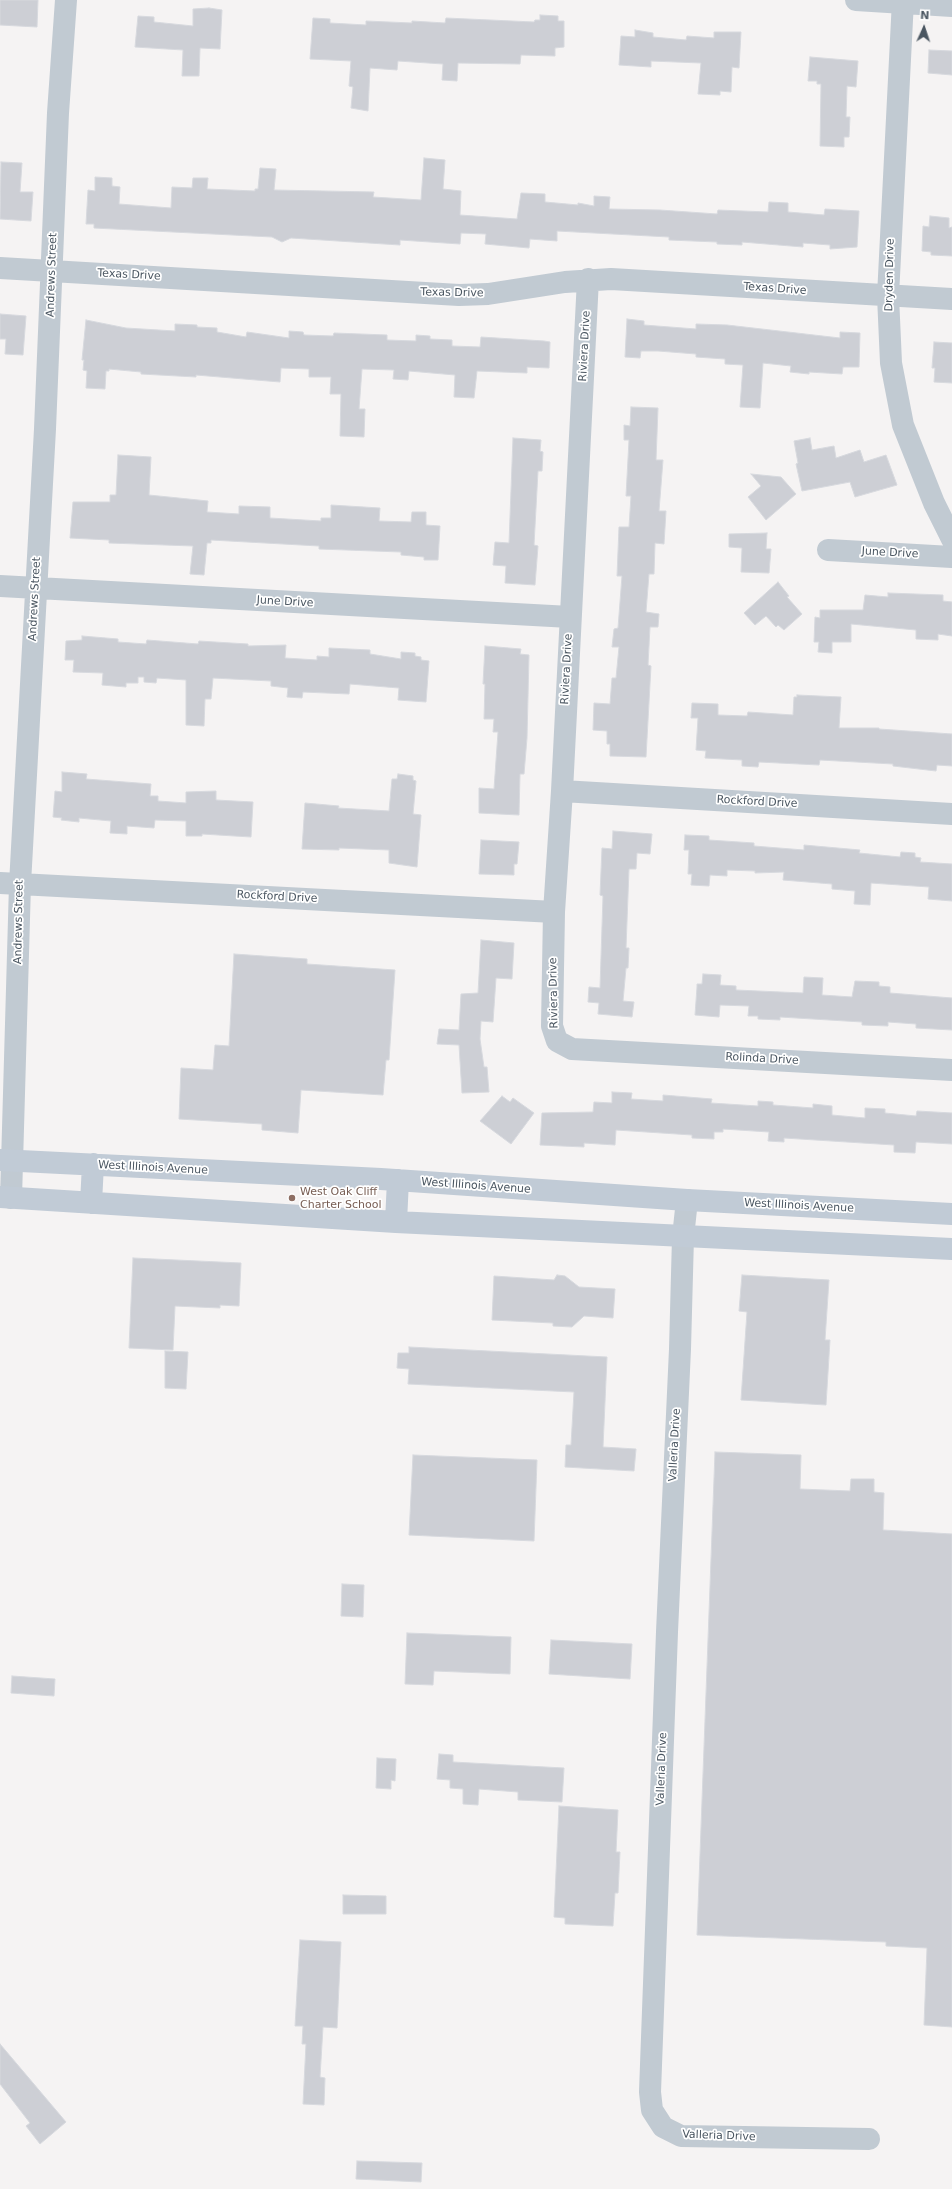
<!DOCTYPE html>
<html>
<head>
<meta charset="utf-8">
<style>
	body { margin:0 }
	#map { position:relative; width:952px; height:2189px; overflow:hidden; background:#f5f3f3; font-family:"DejaVu Sans",sans-serif }
	canvas { display:block }
	.north { position:absolute; left:904px; top:8px; width:40px; height:40px; -webkit-text-stroke:3px #fff; paint-order:stroke; rotate:3deg; font-size:11px; font-weight:700; line-height:16px; text-align:center; color:#4a5661 }
	.north::after { content:''; display:block; margin:auto; width:14px; height:18px; background:#4a5661; clip-path:polygon(50% 0,100% 100%,50% 72%,0 100%) }
</style>
</head>
<body>
<div id="map">
<canvas width="952" height="2189"></canvas>
<div class="north">N</div>
</div>
<script>
const c = document.querySelector('canvas').getContext('2d');
c.lineJoin = 'round';
function fill(path, color) { c.fillStyle = color; c.fill(path, 'evenodd'); }
const shape = rows => new Path2D(rows.map(r => 'M' + r).join(''));
function strokePath(path, color, width, dash) { c.strokeStyle = color; c.lineWidth = width; c.lineCap = dash ? 'butt' : 'round'; c.setLineDash(dash || []); c.stroke(path); }
function label(font, color, halo, rows, align = 'center') {
  c.font = font + ' "DejaVu Sans",sans-serif'; c.lineWidth = 3.5; c.setLineDash([]); c.textBaseline = 'middle'; c.strokeStyle = halo; c.fillStyle = color; for (const [text, x, y, turn = 0] of rows) {
    c.save(); c.translate(x, y); c.rotate((+turn || 0) * Math.PI / 180); c.textAlign = isNaN(turn) ? turn : align; if (halo) c.strokeText(text, 0, 0); c.fillText(text, 0, 0); c.restore();
  }
}
const building = shape([
	[0,0,38,0,37,27,0,25,0,0],
	[209,8,222,10,220,49,200,48,199,76,182,76,183,50,135,47,138,16,154,17,154,22,193,26,193,9,209,8],
	[540,15,558,16,558,21,564,21,564,47,555,48,555,56,521,55,520,64,458,63,457,81,442,80,443,64,398,61,397,70,370,68,368,111,351,108,353,87,349,86,351,61,310,59,313,18,330,19,330,23,366,25,366,21,412,23,412,21,445,23,446,18,534,22,535,20,540,20,540,15],
	[635,30,653,33,653,37,686,40,687,36,714,38,714,32,741,32,739,68,732,67,731,92,720,91,720,95,698,94,701,63,651,61,651,67,619,65,621,36,635,37,635,30],
	[929,50,952,51,952,75,928,73,929,50],
	[810,57,858,61,856,87,847,86,846,117,850,117,849,137,844,137,844,147,820,146,821,84,817,84,817,81,808,81,810,57],
	[424,158,445,160,443,189,461,191,460,215,517,219,521,193,545,194,545,202,578,205,578,203,594,206,594,196,610,197,609,209,660,210,717,214,718,210,768,212,769,202,788,203,788,212,824,215,825,209,859,211,857,247,830,249,830,245,803,243,803,247,742,242,742,245,717,244,717,242,669,240,669,237,557,231,557,241,530,239,529,248,485,244,486,234,461,233,460,244,400,240,400,245,291,238,282,242,272,237,94,228,94,224,86,224,88,190,95,191,95,177,112,178,112,186,120,187,119,204,171,208,172,187,192,188,193,178,208,178,207,189,255,191,255,189,258,189,260,168,276,169,274,190,374,192,373,197,421,200,424,158],
	[1,162,22,163,20,192,33,192,31,221,0,219,1,162],
	[930,216,949,218,949,228,952,227,952,256,931,255,931,252,922,251,923,226,929,227,930,216],
	[0,314,26,316,23,355,5,354,6,339,0,339,0,314],
	[627,319,644,321,644,325,696,329,696,324,727,325,840,338,840,332,860,333,859,367,843,367,842,374,809,372,809,374,790,372,791,366,763,363,760,408,740,407,743,365,725,364,725,359,696,357,696,354,658,351,641,351,640,358,625,357,627,319],
	[86,320,126,328,175,331,175,324,197,325,197,327,217,328,217,332,246,337,247,332,289,338,289,331,303,332,304,335,333,336,334,333,387,335,387,340,416,341,416,335,430,336,430,339,452,340,452,346,480,347,481,337,544,341,550,342,549,368,527,367,527,373,477,371,474,398,454,397,455,375,409,371,408,380,393,379,394,370,362,369,359,409,365,409,364,437,340,436,341,394,330,394,331,377,309,377,309,369,281,368,280,382,196,375,196,377,141,374,141,372,109,369,109,371,106,371,105,389,86,388,87,371,83,370,84,360,82,360,86,320],
	[934,342,952,343,952,383,934,382,935,368,932,368,934,342],
	[631,407,658,408,656,460,663,460,659,511,666,511,664,544,655,543,654,574,649,574,646,612,659,614,658,627,650,627,648,665,651,666,646,757,610,756,610,744,607,744,607,731,593,730,594,703,610,704,612,678,616,678,619,647,612,647,614,629,618,628,622,576,617,576,619,527,629,527,631,496,626,496,629,440,624,440,624,425,630,426,631,407],
	[513,438,541,440,540,451,543,452,542,471,538,471,534,545,538,546,535,585,505,583,506,566,493,565,495,542,509,543,513,438],
	[810,438,812,450,834,446,836,458,860,450,864,462,886,455,897,485,855,497,850,482,802,491,796,464,798,463,794,441,810,438],
	[118,455,151,457,149,495,208,501,207,512,239,514,239,506,270,507,270,518,321,521,321,518,331,518,331,505,380,508,379,521,411,522,412,512,426,512,426,525,440,526,438,560,424,560,424,557,401,555,401,552,319,549,319,546,211,540,211,543,207,543,204,575,190,574,193,546,109,543,109,540,70,538,73,502,110,502,110,495,116,495,118,455],
	[751,474,781,477,796,494,766,520,748,497,761,486,751,474],
	[767,533,766,549,771,549,769,573,741,572,742,548,729,547,729,534,767,533],
	[778,582,789,596,787,597,802,614,784,630,778,625,776,627,766,616,755,625,744,613,778,582],
	[888,593,943,595,943,601,952,602,952,636,938,634,938,640,916,639,916,630,851,624,851,642,832,642,832,653,818,652,819,642,814,642,815,617,820,618,820,610,863,610,865,595,888,597,888,593],
	[82,636,118,639,118,642,146,644,147,640,198,644,199,641,231,643,248,644,248,646,286,645,285,658,317,660,317,656,329,657,329,648,370,650,370,654,401,659,401,652,415,653,415,656,421,657,421,660,429,661,426,702,398,700,399,688,350,684,349,694,303,692,302,698,287,697,288,688,271,686,271,681,213,678,211,699,205,699,204,726,186,725,186,680,157,678,156,683,144,682,144,677,138,677,138,683,126,683,126,687,102,685,103,673,73,672,74,660,65,660,66,641,82,640,82,636],
	[485,646,521,649,520,654,529,655,527,738,524,774,520,774,519,815,479,813,479,788,494,789,498,732,493,732,494,719,484,719,485,684,483,684,485,646],
	[797,695,841,697,839,728,879,728,879,729,952,734,952,766,937,765,936,771,893,766,893,764,820,760,819,765,759,762,758,767,742,766,742,760,705,758,706,751,696,750,698,718,691,718,692,703,718,704,718,715,747,716,748,712,793,715,794,697,797,697,797,695],
	[62,772,87,774,86,779,151,784,150,796,158,796,158,801,186,803,186,792,216,791,216,800,253,802,251,837,202,834,202,836,186,836,186,821,155,820,154,828,127,826,127,834,110,833,111,821,79,818,79,822,61,820,62,818,53,817,55,791,62,792,62,772],
	[398,774,413,776,413,780,416,781,413,814,421,815,417,867,389,863,389,850,339,848,339,850,302,849,305,803,339,806,338,808,389,811,392,779,397,779,398,774],
	[613,831,652,834,650,854,637,853,636,869,629,869,626,948,629,948,628,968,626,968,623,1001,634,1002,632,1017,598,1014,599,1003,588,1002,589,987,600,988,603,896,600,895,602,848,612,849,613,831],
	[685,835,709,836,709,840,754,843,754,846,804,850,804,845,860,850,859,853,900,857,901,852,915,853,915,857,921,858,920,862,952,864,952,901,928,899,929,887,871,883,870,905,854,904,855,891,832,889,832,884,783,880,784,872,755,873,755,871,727,870,727,876,710,875,709,886,691,885,692,874,688,874,689,850,684,850,685,835],
	[481,840,519,842,517,864,514,864,514,875,479,874,481,840],
	[481,940,514,943,512,979,496,978,493,1022,481,1021,480,1039,484,1067,487,1067,489,1092,462,1093,459,1045,437,1044,439,1029,459,1030,461,994,478,993,481,940],
	[234,954,307,959,307,964,395,970,389,1060,386,1060,383,1095,301,1090,298,1133,262,1130,262,1124,179,1119,181,1068,213,1070,215,1045,229,1046,234,954],
	[703,974,721,975,720,985,736,986,736,990,803,993,804,977,823,978,822,995,852,997,855,981,879,982,879,986,890,987,890,993,952,998,952,1030,916,1028,916,1024,888,1022,888,1026,862,1025,862,1022,780,1017,780,1020,758,1019,758,1016,748,1016,749,1006,720,1005,719,1017,695,1015,697,987,697,984,702,984,703,974],
	[612,1092,632,1093,631,1099,663,1101,663,1095,712,1099,711,1103,758,1106,758,1101,773,1102,773,1105,813,1108,813,1104,832,1106,832,1115,865,1118,865,1108,885,1109,885,1113,916,1116,917,1111,952,1113,952,1144,916,1142,915,1153,894,1152,894,1145,784,1138,784,1142,768,1141,769,1132,723,1129,723,1132,714,1132,714,1139,692,1138,692,1135,616,1130,615,1145,584,1143,584,1147,540,1145,542,1113,593,1112,594,1102,612,1103,612,1092],
	[502,1096,510,1102,513,1098,534,1113,511,1144,480,1121,502,1096],
	[133,1258,241,1263,239,1306,220,1305,220,1308,175,1306,173,1350,129,1348,133,1258],
	[557,1275,565,1276,579,1287,615,1289,613,1318,584,1316,572,1327,553,1326,553,1323,492,1320,494,1276,554,1280,557,1275],
	[742,1275,829,1280,825,1340,830,1340,826,1405,741,1400,747,1312,739,1311,742,1275],
	[409,1347,607,1357,603,1447,636,1449,634,1471,565,1467,566,1445,571,1445,574,1392,408,1384,409,1369,397,1368,398,1353,409,1353,409,1347],
	[165,1351,188,1352,186,1389,165,1388,165,1351],
	[715,1452,801,1455,800,1489,850,1491,851,1479,874,1479,874,1492,884,1493,883,1530,952,1534,952,2027,924,2025,927,1948,886,1946,886,1942,697,1935,715,1452],
	[413,1455,537,1460,534,1541,409,1535,413,1455],
	[342,1584,364,1585,363,1617,341,1616,342,1584],
	[407,1633,511,1637,510,1674,434,1671,433,1685,405,1684,407,1633],
	[551,1640,632,1644,630,1679,549,1674,551,1640],
	[12,1676,55,1679,54,1696,11,1693,12,1676],
	[439,1754,453,1755,453,1762,564,1768,562,1802,518,1800,518,1792,479,1789,478,1805,463,1804,463,1789,450,1788,450,1780,437,1779,439,1754],
	[377,1758,396,1759,395,1781,391,1780,391,1789,376,1788,377,1758],
	[559,1806,618,1810,616,1852,620,1852,618,1893,615,1893,613,1926,565,1924,565,1918,554,1917,559,1806],
	[343,1895,386,1896,386,1914,343,1914,343,1895],
	[300,1940,341,1942,337,2028,323,2027,320,2077,325,2078,324,2105,303,2104,306,2044,302,2044,303,2026,295,2026,300,1940],
	[0,2044,66,2122,40,2144,26,2126,30,2123,0,2084,0,2044],
	[357,2161,422,2163,421,2182,356,2179,357,2161]
]);
const minor = shape([
	[856,0,952,6],
	[903,0,888,296,891,363,903,425,934,503,952,539],
	[0,268,459,295,488,294,565,282,611,279,952,299],
	[588,279,562,791,554,912,552,1026,557,1041,572,1049,952,1070],
	[828,550,952,557],
	[0,586,570,617],
	[562,791,952,814],
	[0,883,554,912],
	[11,1198,20,884,45,429,58,113,66,0],
	[687,1200,683,1237,680,1349,667,1632,650,2092,652,2110,663,2127,681,2136,869,2139]
]);
const secondary = shape([
	[0,1160,381,1179,687,1200,952,1214],
	[0,1197,396,1222,952,1249],
	[91,1203,93,1164],
	[396,1222,398,1180]
]);
const markers = [
	[292,1198,4,"#8d6e63"]
];
const streetNames = [
	["Andrews Street",52,275,-88],
	["Texas Drive",129,275,3],
	["Dryden Drive",890,275,-89],
	["Texas Drive",775,289,4],
	["Texas Drive",452,293,1],
	["Riviera Drive",585,346,-87],
	["June Drive",890,553,3],
	["Andrews Street",35,599,-87],
	["June Drive",285,602,3],
	["Riviera Drive",567,669,-87],
	["Rockford Drive",757,802,3],
	["Rockford Drive",277,897,3],
	["Andrews Street",19,922,-89],
	["Riviera Drive",554,993,-91],
	["Rolinda Drive",762,1059,3],
	["West Illinois Avenue",153,1168,3],
	["West Illinois Avenue",476,1186,4],
	["West Illinois Avenue",799,1206,3],
	["Valleria Drive",675,1445,-87],
	["Valleria Drive",662,1769,-88],
	["Valleria Drive",719,2136,2]
];
const educationNames = [
	["West Oak Cliff",300,1192],
	["Charter School",300,1205]
];
fill(building, '#cdcfd5');
strokePath(building, '#d7d9de', 1);
strokePath(minor, '#c1cad2', 22);
strokePath(secondary, '#c1cbd6', 22);
for (const [x, y, r, color] of markers) { const dot = new Path2D(); dot.arc(x, y, r, 0, 2 * Math.PI); c.fillStyle = color; c.fill(dot); strokePath(dot, '#fff', 1.5); }
label('11px', '#4a5661', '#fff', streetNames);
label('11px', '#785e54', '#fff', educationNames, 'left');
</script>
</body>
</html>
